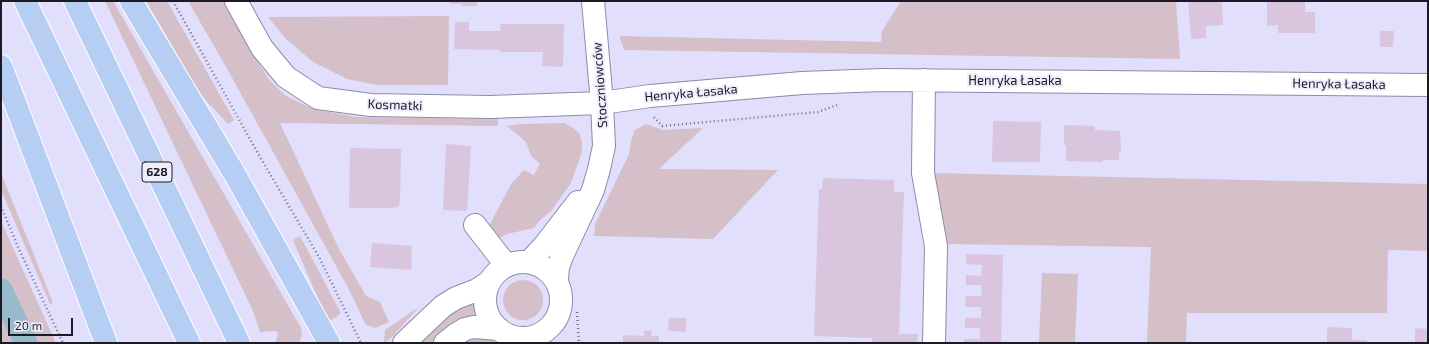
<!DOCTYPE html>
<html>
<head>
<meta charset="utf-8">
<style>
	body { margin:0 }
	#map { position:relative; width:1429px; height:344px; overflow:hidden; background:#e1dffb; font-family:"Exo 2",sans-serif }
	canvas { display:block }
	.frame { position:absolute; inset:0; border:2px solid #1a1924; pointer-events:none }
	.scale { position:absolute; left:8px; top:318px; width:65px; height:18px; box-sizing:border-box; border:2px solid #1a1924; border-top:0; padding-left:5px; font-size:12px; line-height:14px; white-space:nowrap; color:#1a1924; -webkit-text-stroke:3px #efeefc; paint-order:stroke }
</style>
</head>
<body>
<div id="map">
<canvas width="1429" height="344"></canvas>
<div class="frame"></div>
<div class="scale">20 m</div>
</div>
<script>
const c = document.querySelector('canvas').getContext('2d');
c.lineJoin = 'round';
function fill(path, color) { c.fillStyle = color; c.fill(path, 'evenodd'); }
const shape = rows => new Path2D(rows.map(r => 'M' + r).join(''));
function strokePath(path, color, width, dash) { c.strokeStyle = color; c.lineWidth = width; c.lineCap = dash ? 'butt' : 'round'; c.setLineDash(dash || []); c.stroke(path); }
function label(font, color, halo, rows, align = 'center') {
  c.font = font + ' "Exo 2",sans-serif'; c.lineWidth = 4; c.setLineDash([]); c.textBaseline = 'middle'; c.strokeStyle = halo; c.fillStyle = color; for (const [text, x, y, turn = 0] of rows) {
    c.save(); c.translate(x, y); c.rotate((+turn || 0) * Math.PI / 180); c.textAlign = isNaN(turn) ? turn : align; if (halo) c.strokeText(text, 0, 0); c.fillText(text, 0, 0); c.restore();
  }
}
const green = shape([
	[105,1,113,1,301,328,302,335,299,343,275,343,278,334,277,331,260,332,253,311],
	[146,1,167,1,234,120,228,124,200,94],
	[188,1,224,1,259,64,271,82,286,96,313,109,356,117,498,119,498,126,280,123,339,249,366,296,380,302,389,322,375,328,366,325,347,286,230,74],
	[901,1,1176,1,1180,59,624,50,619,36,881,42,882,31],
	[449,16,448,85,377,85,347,79,313,62,286,39,268,17],
	[564,123,573,128,580,134,582,143,582,152,571,183,552,210,540,220,534,228,507,234,499,238,489,226,511,184,524,170,534,175,540,164,531,156,526,142,507,126,520,124],
	[646,124,663,130,703,128,659,169,778,170,713,239,594,236,595,224,629,154,631,141,635,130],
	[1,173,36,260,53,303,50,304,1,190],
	[932,173,1428,184,1428,251,1388,250,1387,313,1187,313,1186,343,1147,343,1151,247,944,244],
	[1,221,14,250,56,343,33,343,1,275],
	[300,236,340,311,340,314,328,322,293,240],
	[1042,273,1078,274,1075,343,1039,343],
	'503 300a20 20 0 1 1 40 0a20 20 0 1 1-40 0Z',
	[474,301,476,314,466,317,456,323,432,343,421,343,452,311],
	[419,307,393,336,384,343,385,330],
	[1,308,7,322,18,343,1,343],
	[473,336,491,339,496,343,459,343]
]);
const canal = shape([
	[1,290,26,343]
]);
const building = shape([
	[450,1,477,1,477,6,461,6,461,4,450,4],
	[1188,1,1222,1,1223,25,1206,26,1206,38,1191,39],
	[1267,1,1305,1,1305,12,1315,12,1315,33,1278,33,1278,25,1267,26],
	[455,22,469,22,469,31,501,31,500,24,564,24,563,67,542,66,543,52,500,52,500,50,454,49],
	[1380,31,1394,31,1393,47,1380,47],
	[993,121,1041,122,1040,162,992,162],
	[1064,125,1095,126,1095,130,1120,131,1121,151,1119,151,1119,160,1103,160,1103,162,1066,161,1066,145,1064,145],
	[446,144,471,146,467,211,443,210],
	[350,148,401,149,400,202,398,207,392,208,349,208],
	[823,178,894,180,894,192,904,192,899,334,918,334,917,343,872,343,872,338,814,336,819,189,822,189],
	[372,243,412,246,411,270,370,267],
	[966,254,1003,255,1001,343,964,343,964,339,980,339,980,328,965,328,965,318,981,318,981,307,965,307,966,296,981,296,982,285,966,285,966,275,981,276,982,265,966,264],
	[669,318,686,318,686,332,668,331],
	[1327,327,1352,328,1352,340,1367,340,1367,343,1327,343],
	[1415,328,1428,329,1428,343,1415,343],
	[644,331,652,331,651,336,659,336,659,343,623,343,623,335,644,336]
]);
const path = shape([
	[173,1,260,157,319,257,361,343],
	[654,117,662,126,818,112,837,105],
	[1,206,18,247,63,343],
	[577,312,579,343]
]);
const minor = shape([
	[236,1,262,48,286,77,318,98,371,105,490,107,602,103,650,96,802,83,882,80,1428,85],
	[924,80,923,173,936,246,934,343],
	[475,225,506,265],
	[530,261,544,246,578,202],
	'485 300a38 38 0 1 1 76 0a38 38 0 1 1-76 0Z',
	[557,280,558,267,562,256,593,190,599,169,604,146,602,103,593,1],
	[404,343,443,306,456,298,477,290,489,282],
	[445,343,455,335,465,329,474,327,499,329]
]);
const major = shape([
	[25,1,189,343],
	[75,1,239,343],
	[131,1,234,173,329,343],
	[1,66,106,343]
]);
const shields = [
	[157,172,30]
];
const shieldNames = [
	["628",157,172]
];
const streetNames = [
	["Henryka Łasaka",1015,81],
	["Henryka Łasaka",1339,84,1],
	["Stoczniowców",600,85,-94],
	["Henryka Łasaka",691,93,-5],
	["Kosmatki",395,105,2]
];
fill(green, '#d5c0c9');
strokePath(canal, '#99baca', 23);
fill(building, '#dac5df');
strokePath(minor, '#8d8aa9', 24);
strokePath(major, '#fff', 24);
strokePath(path, '#757386', 2.5, [1, 3]);
strokePath(minor, '#fff', 22);
strokePath(major, '#b6cef4', 22);
for (const [x, y, w] of shields) { const box = new Path2D(); box.roundRect(x - w / 2, y - 10, w, 20, 3); c.fillStyle = '#efeefc'; c.fill(box); strokePath(box, '#1a1924', 1); }
label('bold 12px', '#1a1924', null, shieldNames);
label('13px', '#1a1924', '#efeefc', streetNames);
</script>
</body>
</html>
